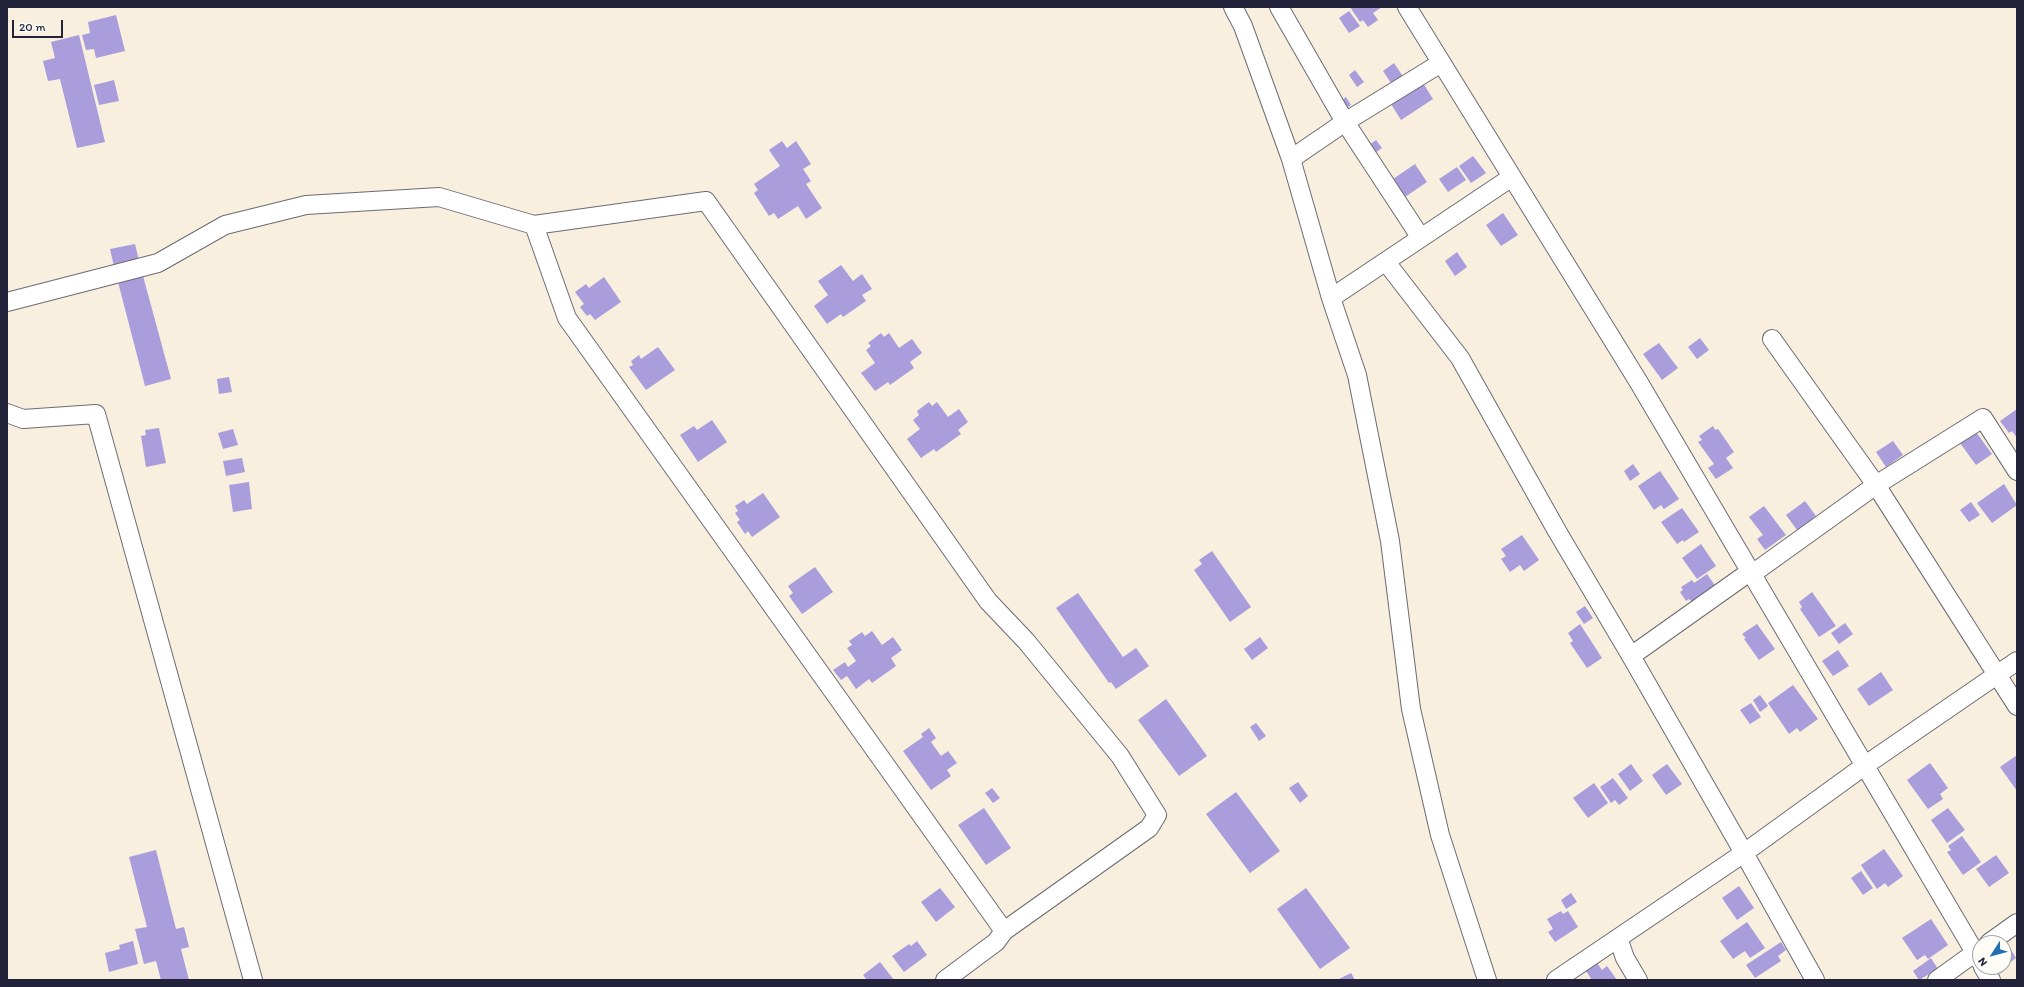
<!DOCTYPE html>
<html>
<head>
<meta charset="utf-8">
<style>
	body { margin:0 }
	#map { position:relative; width:2024px; height:987px; overflow:hidden; background:#f8efde; font-family:Itim,sans-serif }
	canvas { display:block }
	.frame { position:absolute; inset:0; border:8px solid #22223b; pointer-events:none }
	.north { position:absolute; left:1972px; top:935px; width:40px; height:40px; box-sizing:border-box; background:#fdfcf7; border:1px solid #a5a5ac; border-radius:50%; rotate:234deg; font-size:11px; font-weight:700; line-height:16px; text-align:center; color:#22223b }
	.north::after { content:''; display:block; margin:auto; width:14px; height:18px; background:#1f6fb2; clip-path:polygon(50% 0,100% 100%,50% 72%,0 100%) }
	.scale { position:absolute; left:12px; top:20px; width:51px; height:18px; box-sizing:border-box; border:2px solid #22223b; border-top:0; padding-left:5px; font-size:12px; line-height:14px; white-space:nowrap; color:#22223b; -webkit-text-stroke:3px #fdfcf7; paint-order:stroke }
</style>
</head>
<body>
<div id="map">
<canvas width="2024" height="987"></canvas>
<div class="frame"></div>
<div class="north">N</div>
<div class="scale">20 m</div>
</div>
<script>
const c = document.querySelector('canvas').getContext('2d');
c.lineJoin = 'round';
function fill(path, color) { c.fillStyle = color; c.fill(path, 'evenodd'); }
const shape = rows => new Path2D(rows.map(r => 'M' + r).join(''));
function strokePath(path, color, width, dash) { c.strokeStyle = color; c.lineWidth = width; c.lineCap = dash ? 'butt' : 'round'; c.setLineDash(dash || []); c.stroke(path); }
const building = shape([
	[1350,7,1382,7,1373,13,1378,20,1368,27,1363,20,1360,22],
	[1349,11,1360,26,1349,33,1339,18],
	[116,15,125,51,96,58,94,49,86,50,82,35,90,33,88,22],
	[79,35,105,142,77,148,60,79,48,81,43,61,55,58,51,42],
	[1394,63,1404,78,1393,86,1383,71],
	[1355,70,1364,82,1357,87,1349,75],
	[114,80,119,101,99,105,94,85],
	[1423,83,1433,99,1401,120,1391,104],
	[1346,97,1351,105,1342,111,1337,103],
	[1376,140,1382,148,1375,153,1369,145],
	[782,141,787,148,796,141,811,164,803,169,811,181,806,184,822,208,806,219,798,206,778,219,774,213,769,216,754,193,758,190,754,184,780,166,769,150],
	[1473,156,1486,173,1471,183,1459,166],
	[1415,164,1427,182,1405,197,1393,179],
	[1457,167,1466,180,1448,192,1439,179],
	[1503,213,1518,235,1501,246,1486,225],
	[135,244,140,265,115,271,110,249],
	[1457,252,1467,267,1455,276,1445,261],
	[841,265,853,281,862,274,872,289,862,295,866,301,843,317,841,314,827,324,814,306,828,295,818,281],
	[143,276,171,379,145,386,118,282],
	[604,277,621,302,595,320,590,314,587,316,580,307,584,304,575,292,586,284,589,288],
	[881,333,884,337,889,333,899,348,912,339,922,353,910,362,914,368,890,385,888,382,875,391,861,373,875,363,866,350,871,346,868,343],
	[1700,338,1709,350,1697,359,1688,347],
	[1659,343,1678,368,1662,380,1643,354],
	[658,347,675,370,646,390,629,367,633,365,631,361,639,355,641,359],
	[229,377,232,392,219,394,217,379],
	[929,402,932,406,937,402,948,417,959,409,968,422,958,430,961,434,936,452,934,449,921,458,907,439,920,429,913,420,919,415,917,411],
	[2017,409,2017,438,2012,431,2009,433,2000,421],
	[712,420,727,442,698,462,680,435,694,426,697,430],
	[1713,426,1715,430,1718,429,1734,452,1726,458,1733,468,1716,479,1708,468,1714,464,1698,442,1702,440,1699,436],
	[159,428,166,463,146,467,141,436,146,435,145,430],
	[233,429,238,445,223,449,218,433],
	[1976,432,1992,454,1976,465,1960,443],
	[1893,441,1903,455,1886,467,1876,452],
	[242,458,245,472,226,476,223,461],
	[1633,464,1640,474,1630,481,1624,471],
	[1660,471,1679,499,1664,509,1661,505,1654,510,1638,486],
	[249,482,252,509,233,512,229,485],
	[2004,484,2017,505,1992,523,1977,503],
	[763,493,780,517,752,537,748,531,745,534,737,522,740,520,735,513,738,511,735,506,744,500,747,504],
	[1805,501,1816,516,1797,530,1786,515],
	[1971,502,1980,515,1969,522,1960,510],
	[1764,506,1786,535,1765,550,1757,539,1763,535,1749,517],
	[1682,508,1699,532,1684,542,1683,540,1677,544,1661,522],
	[1522,535,1539,560,1524,571,1520,565,1510,572,1501,559,1506,556,1501,549],
	[1701,544,1716,566,1697,579,1682,558],
	[1212,551,1251,607,1230,622,1194,570,1202,564,1199,560],
	[815,567,833,592,802,614,789,596,793,593,788,586],
	[1707,574,1716,587,1693,603,1689,599,1686,601,1680,592,1683,590,1681,587,1692,580,1694,583],
	[1812,592,1836,626,1819,637,1800,609,1802,607,1799,602],
	[1078,593,1123,657,1136,648,1149,666,1116,689,1111,682,1109,683,1056,608],
	[1585,606,1593,618,1584,624,1576,612],
	[1845,623,1853,634,1839,644,1831,633],
	[1580,624,1602,658,1587,668,1570,643,1573,641,1568,633],
	[1757,624,1775,649,1759,660,1744,639,1746,638,1742,634],
	[872,631,882,645,893,637,902,650,891,658,896,666,872,683,869,679,856,689,847,676,841,680,833,670,845,662,848,667,856,661,847,648,852,645,849,641,862,632,865,636],
	[1260,637,1268,648,1252,660,1244,649],
	[1838,650,1849,666,1833,676,1822,661],
	[1881,672,1893,690,1869,706,1857,689],
	[1793,685,1818,719,1800,732,1797,728,1789,734,1768,703],
	[1760,695,1768,706,1760,712,1753,700],
	[1166,699,1207,756,1179,776,1138,720],
	[1751,703,1761,717,1750,724,1740,710],
	[1256,723,1266,736,1259,741,1250,727],
	[929,728,936,738,931,742,941,756,948,751,957,763,947,770,951,776,931,790,903,751,923,737,921,734],
	[2017,755,2017,791,2000,767],
	[1930,763,1948,788,1940,794,1943,799,1928,809,1907,780],
	[1631,764,1643,781,1630,791,1618,774],
	[1667,764,1682,784,1666,795,1652,775],
	[1613,778,1628,798,1619,805,1615,800,1611,803,1600,787],
	[1298,782,1308,796,1300,803,1289,788],
	[1594,783,1608,803,1588,818,1573,798],
	[992,788,1000,798,993,803,985,793],
	[1236,792,1280,851,1250,873,1206,814],
	[984,808,1011,848,986,865,958,825],
	[1948,808,1965,830,1947,843,1931,820],
	[1962,836,1981,862,1963,875,1947,852,1951,850,1948,846],
	[1884,849,1903,876,1888,887,1885,883,1877,889,1861,865],
	[156,850,176,929,184,927,189,947,181,949,189,980,161,980,156,961,144,964,135,929,147,927,129,857],
	[1996,855,2009,873,1989,887,1976,869],
	[1861,871,1873,888,1863,895,1851,878],
	[1739,886,1754,908,1737,920,1722,898],
	[940,888,955,907,936,922,921,902],
	[1306,888,1350,948,1320,969,1277,909],
	[1571,893,1577,902,1566,909,1561,900],
	[1561,911,1563,914,1568,911,1578,927,1555,942,1548,932,1553,929,1547,919],
	[1931,919,1948,945,1928,959,1925,955,1917,960,1902,938],
	[1747,922,1765,948,1750,958,1745,951,1733,959,1720,941],
	[133,941,138,964,109,972,105,953,120,949,119,945],
	[917,941,927,955,904,972,892,956,909,944,911,946],
	[1781,942,1786,950,1778,956,1781,961,1755,978,1746,965],
	[2010,948,2016,958,2004,967,2004,949,2006,951],
	[1931,958,1938,969,1919,980,1913,971],
	[1595,960,1602,970,1607,966,1617,980,1592,980,1584,968],
	[880,962,894,980,867,980,863,975],
	[1351,973,1355,980,1337,980]
]);
const minor = shape([
	[1233,7,1243,26,1291,159,1331,298,1357,375,1390,541,1411,709,1440,835,1487,980],
	[1279,7,1345,122,1421,238],
	[1407,7,1638,381,1980,961],
	[1291,159,1345,122,1441,63],
	[534,225,567,318,1004,931],
	[1386,262,1460,358,1557,531,1631,656,1744,853,1815,980],
	[1331,298,1512,177],
	[7,302,158,263,225,225,306,205,439,197,534,225,706,201,988,601,1026,641,1120,756,1157,815,1149,828,1004,931,996,942,945,980],
	[1772,339,1876,485,2017,706],
	[7,413,23,419,96,414,253,980],
	[1631,656,1748,573,1752,574,1876,485,1983,418,2017,471],
	[1618,938,1625,958,1638,980],
	[1989,943,2017,923],
	[1983,967,1991,980],
	[1556,980,1744,853,1867,764,2017,661],
	[1937,980,1980,949]
]);
fill(building, '#a99ddc');
strokePath(minor, '#6d6a74', 20);
strokePath(minor, '#fff', 18);
</script>
</body>
</html>
